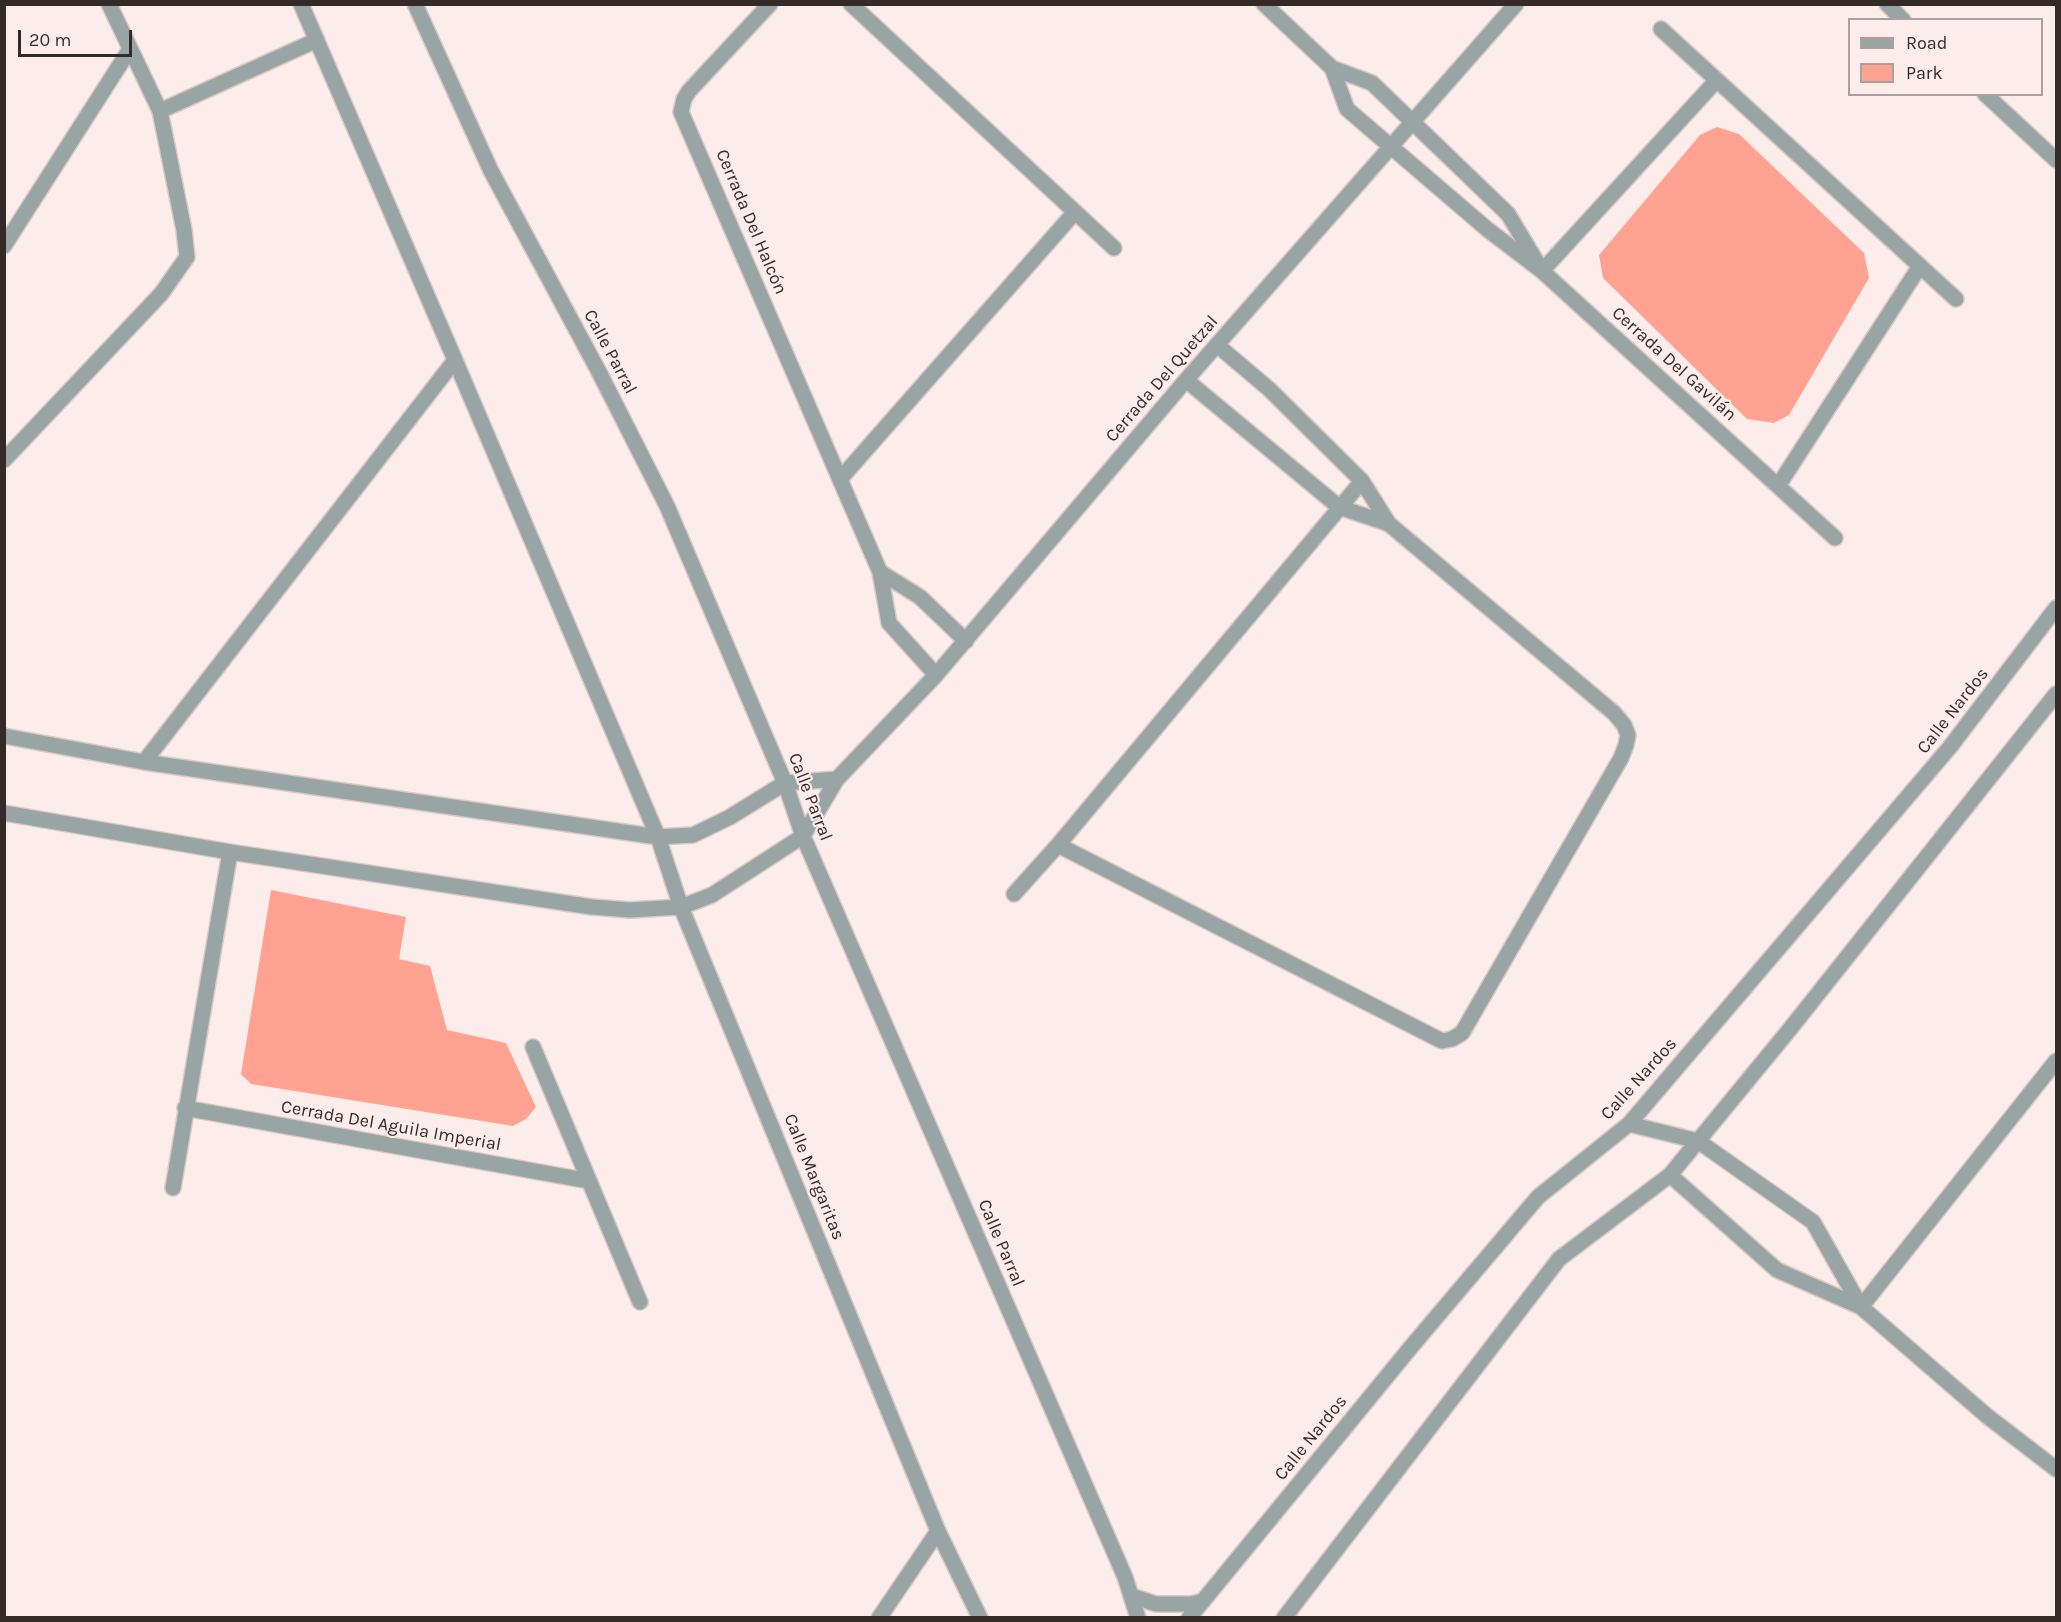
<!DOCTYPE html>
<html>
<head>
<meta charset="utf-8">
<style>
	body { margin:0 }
	#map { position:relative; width:2061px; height:1622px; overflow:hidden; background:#fdedea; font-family:Karla,sans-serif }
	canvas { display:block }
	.frame { position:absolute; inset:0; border:6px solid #342b29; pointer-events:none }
	.legend { position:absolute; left:1848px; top:18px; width:195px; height:78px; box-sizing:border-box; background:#fdedea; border:2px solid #ad9f9d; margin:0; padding:8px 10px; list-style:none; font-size:18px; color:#342b29 }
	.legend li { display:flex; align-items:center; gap:12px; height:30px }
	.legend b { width:30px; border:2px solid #ad9f9d }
	.scale { position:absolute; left:18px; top:30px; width:114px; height:27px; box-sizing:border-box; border:3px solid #342b29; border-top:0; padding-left:8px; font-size:18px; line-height:21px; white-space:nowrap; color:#342b29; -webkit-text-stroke:4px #fdedea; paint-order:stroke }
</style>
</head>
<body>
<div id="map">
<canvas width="2061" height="1622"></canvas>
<div class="frame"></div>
<ul class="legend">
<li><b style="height:8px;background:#99a5a4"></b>Road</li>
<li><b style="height:16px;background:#ffa291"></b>Park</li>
</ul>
<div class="scale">20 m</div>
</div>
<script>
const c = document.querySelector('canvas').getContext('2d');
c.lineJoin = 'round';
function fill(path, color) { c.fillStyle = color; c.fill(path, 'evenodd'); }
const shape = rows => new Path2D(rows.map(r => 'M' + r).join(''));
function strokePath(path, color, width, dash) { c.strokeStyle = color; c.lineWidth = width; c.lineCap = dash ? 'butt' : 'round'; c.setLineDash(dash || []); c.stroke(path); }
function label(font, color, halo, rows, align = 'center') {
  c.font = font + ' Karla,sans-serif'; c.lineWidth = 4.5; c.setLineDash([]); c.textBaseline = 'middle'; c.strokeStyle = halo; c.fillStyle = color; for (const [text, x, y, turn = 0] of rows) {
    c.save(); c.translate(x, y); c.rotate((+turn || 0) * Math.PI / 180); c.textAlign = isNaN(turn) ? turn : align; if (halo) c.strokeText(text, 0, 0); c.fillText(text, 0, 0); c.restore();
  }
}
const green = shape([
	[1717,127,1739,134,1864,253,1869,278,1789,415,1774,423,1747,419,1603,278,1599,255,1700,135],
	[271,890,406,917,399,959,430,966,447,1030,506,1043,536,1107,526,1119,513,1126,251,1084,241,1074]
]);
const minor = shape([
	[301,4,455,360,658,837,681,907,938,1531,980,1618],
	[415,4,491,171,598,370,667,506,785,783,803,836,1125,1577,1138,1618],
	[770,4,689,91,684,99,681,112,880,572,889,623,936,675],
	[851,4,1114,248],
	[1264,4,1332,68,1372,83,1508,214,1538,264],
	[1887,4,1903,20],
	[1661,29,1956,299],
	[1332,68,1347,109,1487,229,1542,271,1835,538],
	[1985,94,2056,160],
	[160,111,317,40],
	[4,246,130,49],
	[1542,271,1716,81],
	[1186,380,1339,507,1389,524],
	[4,460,161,294,187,257,184,230,160,111,109,4],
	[841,478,1075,212],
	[1778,486,1920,266],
	[880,572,920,597,966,641],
	[4,736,144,762,658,837,693,835,730,817,785,783,837,779],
	[144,762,455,360],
	[4,813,230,852,592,907,630,910,681,907,712,895,803,836,837,779,936,675,1186,380,1516,4],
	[1058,845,1442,1041,1452,1039,1462,1033,1621,758,1626,745,1628,735,1624,725,1614,713,1389,524,1362,481,1269,389,1217,345],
	[1014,894,1058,845,1362,481],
	[533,1047,640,1302],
	[185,1108,589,1181],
	[1629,1124,1698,1141,1813,1222,1861,1307],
	[1670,1175,1777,1270,1861,1307,1987,1416,2056,1469],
	[173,1188,230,852],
	[1861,1307,2056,1061],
	[1132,1596,1156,1604,1191,1604,1203,1601],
	[879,1618,938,1531],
	[1189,1618,1411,1347,1538,1197,1629,1124,1950,747,2056,608],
	[1284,1618,1559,1259,1670,1175,1790,1029,2056,694]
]);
const streetNames = [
	["Cerrada Del Halcón",751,222,67],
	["Calle Parral",610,352,62],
	["Cerrada Del Gavilán",1674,364,42],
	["Cerrada Del Quetzal",1162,379,-49],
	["Calle Nardos",1953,711,-52],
	["Calle Parral",810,797,69],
	["Calle Nardos",1639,1079,-48],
	["Cerrada Del Aguila Imperial",391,1126,10],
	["Calle Margaritas",814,1177,68],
	["Calle Parral",1001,1243,67],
	["Calle Nardos",1311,1438,-51]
];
fill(green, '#ffa291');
strokePath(minor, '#d9cac7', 18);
strokePath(minor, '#99a5a4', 15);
label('18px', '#342b29', '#fdedea', streetNames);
</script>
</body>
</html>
